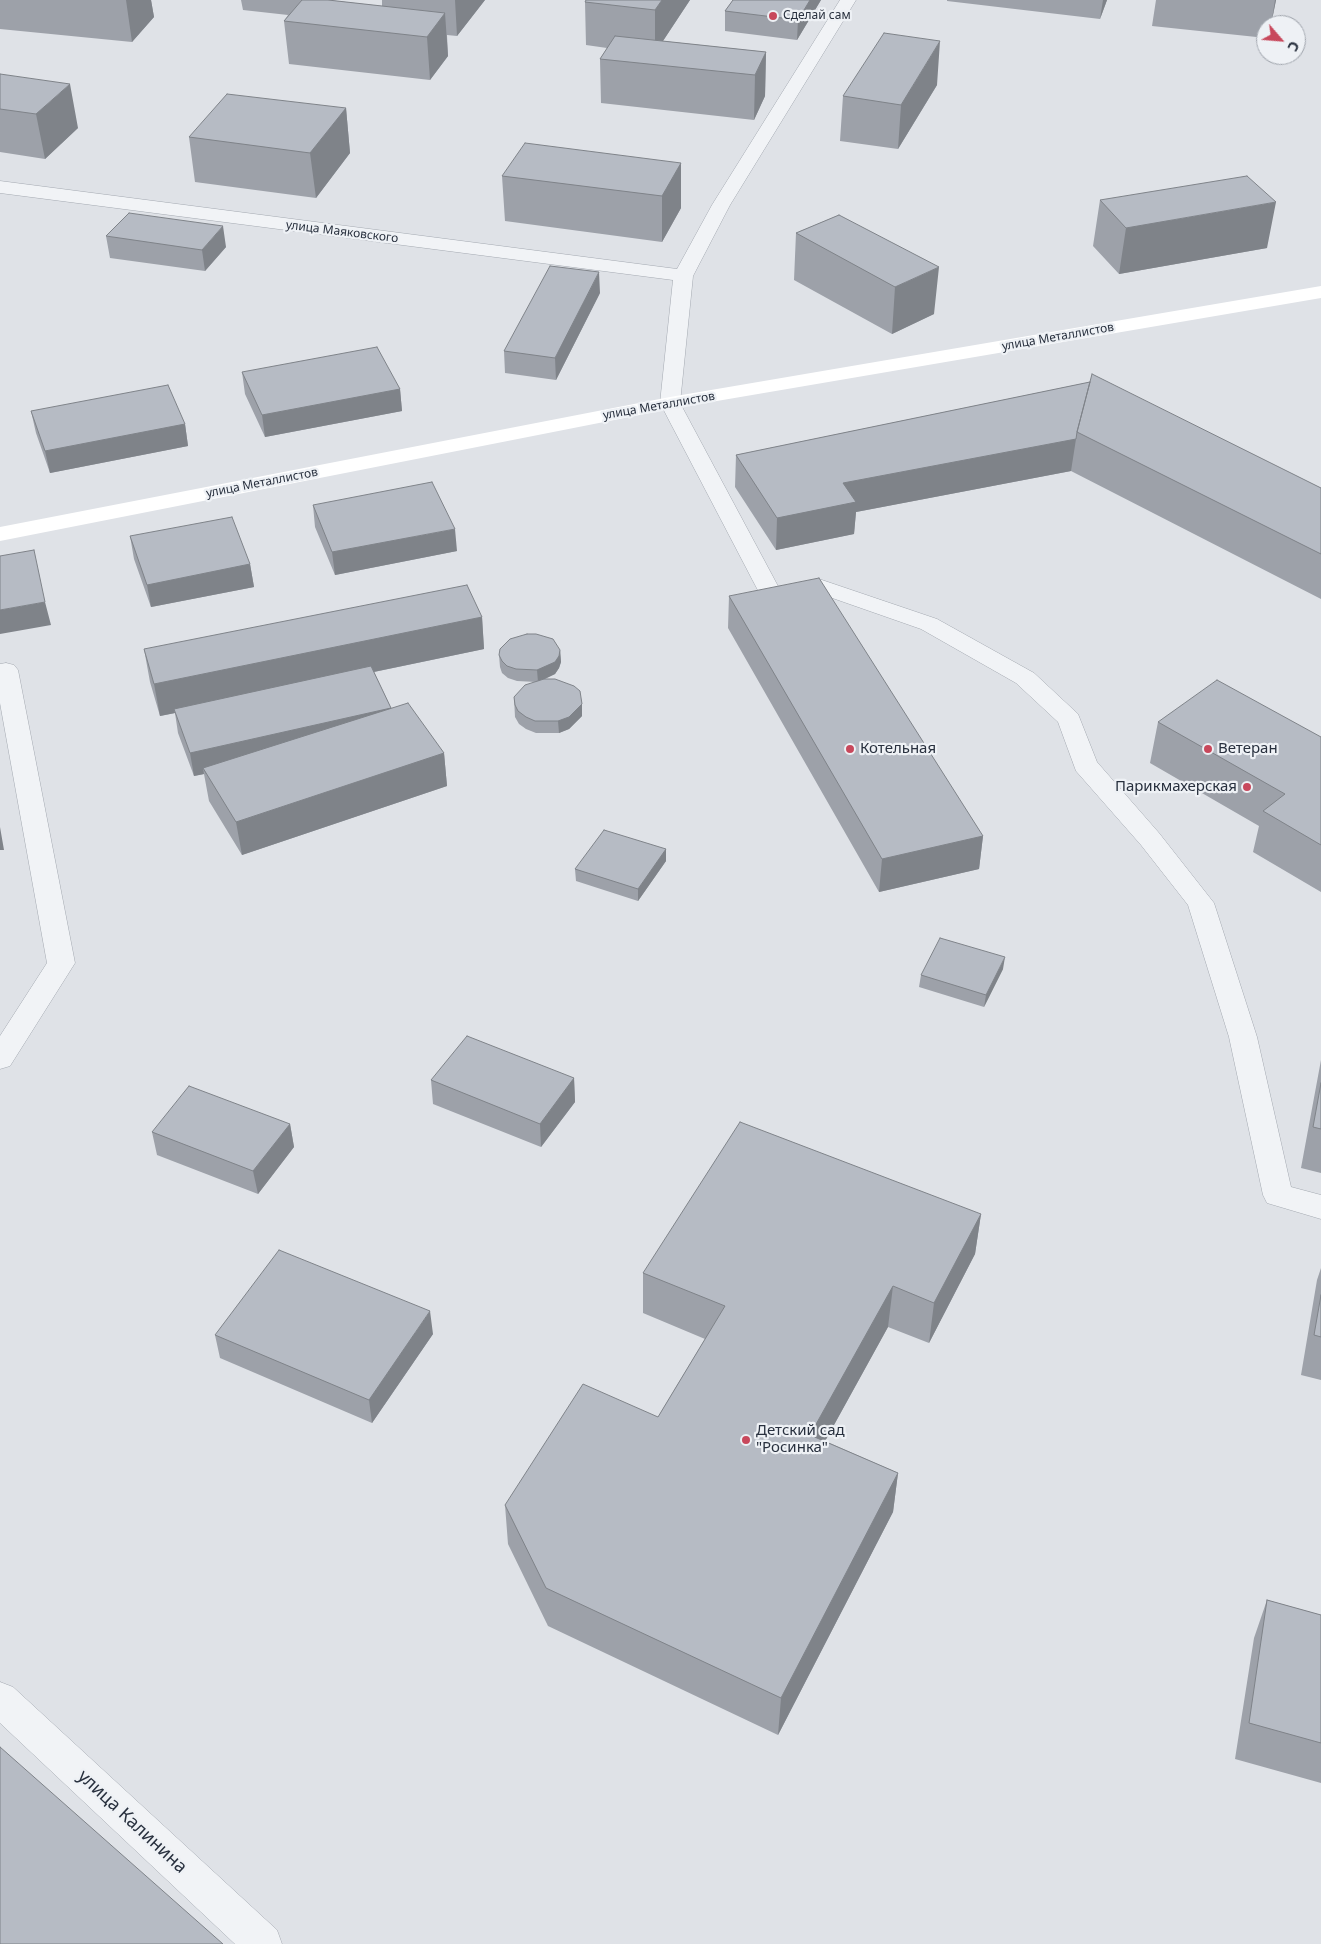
<!DOCTYPE html>
<html>
<head>
<meta charset="utf-8">
<style>
	body { margin:0 }
	#map { position:relative; width:1321px; height:1944px; overflow:hidden; background:#dfe2e7; font-family:"Noto Sans",sans-serif }
	canvas { display:block }
	.north { position:absolute; left:1256px; top:15px; width:50px; height:50px; box-sizing:border-box; background:#eef1f5; border:1px solid #9fa4ac; border-radius:50%; rotate:117deg; font-size:14px; font-weight:700; line-height:20px; text-align:center; color:#28303e }
	.north::after { content:''; display:block; margin:auto; width:18px; height:22px; background:#c8485c; clip-path:polygon(50% 0,100% 100%,50% 72%,0 100%) }
</style>
</head>
<body>
<div id="map">
<canvas width="1321" height="1944"></canvas>
<div class="north">С</div>
</div>
<script>
const c = document.querySelector('canvas').getContext('2d');
c.lineJoin = 'round';
const shape = rows => new Path2D(rows.map(r => 'M' + r).join(''));
function strokePath(path, color, width, dash) { c.strokeStyle = color; c.lineWidth = width; c.lineCap = dash ? 'butt' : 'round'; c.setLineDash(dash || []); c.stroke(path); }
function fill(path, color) { c.fillStyle = color; c.fill(path, 'evenodd'); }
function label(font, color, halo, rows, align = 'center') {
  c.font = font + ' "Noto Sans",sans-serif'; c.lineWidth = 4.5; c.setLineDash([]); c.textBaseline = 'middle'; c.strokeStyle = halo; c.fillStyle = color; for (const [text, x, y, turn = 0] of rows) {
    c.save(); c.translate(x, y); c.rotate((+turn || 0) * Math.PI / 180); c.textAlign = isNaN(turn) ? turn : align; if (halo) c.strokeText(text, 0, 0); c.fillText(text, 0, 0); c.restore();
  }
}
const lane = shape([
	[670,397,677,399,680,403,779,588,819,579,937,619,1034,673,1078,714,1097,762,1159,833,1214,903,1257,1037,1291,1187,1321,1195,1321,1219,1267,1203,1263,1195,1229,1037,1188,905,1141,845,1076,771,1058,722,1016,683,921,629,818,593,772,604,764,602,660,403,663,399,670,397],
	[6,663,14,665,18,670,75,963,10,1066,0,1069,0,1036,47,963,0,703,0,664,6,663]
]);
const street = shape([
	[840,0,856,0,730,205,693,276,680,403,677,407,670,409,663,407,660,403,673,280,0,193,0,181,677,269,712,205,840,0],
	[0,1682,13,1687,277,1930,282,1944,235,1944,0,1723,0,1682]
]);
const secondary = shape([
	[1321,286,1321,298,670,409,0,541,0,527,670,397,1321,286]
]);
const wall = shape([
	[0,0,151,0,154,17,132,42,0,29],
	[241,0,328,0,382,6,382,0,485,0,457,36,447,35,448,56,430,80,289,64,284,21,288,15,243,10],
	[690,0,663,41,766,52,765,96,754,120,601,103,600,59,607,48,586,45,585,2],
	[733,0,821,0,797,40,725,31,725,11],
	[947,0,1107,0,1100,19,947,1],
	[1156,0,1276,0,1271,25,1266,25,1266,38,1152,26],
	[0,74,78,128,45,159,0,152],
	[937,85,898,149,840,141,843,96],
	[346,108,350,153,316,198,195,182,189,137],
	[681,163,681,208,662,242,505,221,502,176],
	[1100,200,1267,248,1119,274,1093,246],
	[839,215,934,314,892,334,794,280,796,233],
	[106,236,226,247,205,271,110,258],
	[600,293,556,380,505,373,504,351],
	[242,372,400,389,402,411,265,437,245,394],
	[1090,382,1321,488,1321,599,1071,471,856,512,854,534,776,550,735,487,736,455],
	[31,411,185,424,188,446,50,473,36,433],
	[313,505,457,551,335,575,315,527],
	[130,536,250,564,254,587,151,607,134,559],
	[729,596,983,836,979,869,879,892,728,628],
	[482,617,484,649,374,672,391,708,444,753,447,786,242,855,209,801,204,774,194,776,178,733,175,713,160,716,150,682,144,649],
	[560,650,561,662,559,668,555,674,543,680,582,716,569,729,559,733,536,733,526,729,519,724,515,717,514,697,536,682,517,681,508,678,502,673,500,667,499,655],
	[1158,722,1321,737,1321,892,1253,852,1259,826,1150,763],
	[666,849,666,861,638,901,576,881,575,869],
	[1003,969,984,1007,919,987,921,975],
	[1321,1060,1321,1173,1301,1168],
	[574,1078,575,1102,541,1147,433,1104,431,1080],
	[290,1124,294,1147,258,1194,157,1155,152,1132],
	[981,1214,975,1254,929,1343,888,1327,825,1441,898,1473,893,1512,778,1735,548,1626,508,1544,505,1505,658,1417,705,1339,643,1313,643,1273],
	[1321,1268,1321,1380,1301,1375,1317,1280],
	[433,1334,372,1423,220,1358,215,1335],
	[1267,1600,1321,1615,1321,1783,1235,1759,1254,1638]
]);
const shadedWall = shape([
	[126,0,151,0,154,17,132,42],
	[455,0,485,0,457,36],
	[662,0,690,0,655,53,655,10],
	[810,0,821,0,797,40,798,20],
	[1103,0,1107,0,1100,19],
	[1275,0,1276,0,1271,25],
	[445,13,448,56,430,80,427,37],
	[940,41,937,85,898,149,901,105],
	[766,52,765,96,754,120,755,75],
	[70,84,78,128,45,159,36,114],
	[346,108,350,153,316,198,310,153],
	[681,163,681,208,662,242,662,196],
	[1276,202,1267,248,1119,274,1126,228],
	[223,226,226,247,205,271,202,250],
	[939,267,934,314,892,334,895,287],
	[599,272,600,293,556,380,555,358],
	[400,389,402,411,265,437,262,415],
	[185,424,188,446,50,473,45,451],
	[1076,439,1071,471,856,512,854,534,776,550,777,518,843,483],
	[455,529,457,551,335,575,332,552],
	[250,564,254,587,151,607,147,585],
	[45,602,51,625,0,634,0,610],
	[482,617,484,649,176,713,174,709,175,713,160,716,154,684],
	[560,650,561,662,559,668,555,674,538,682,537,670],
	[582,704,582,716,569,729,559,733,558,721],
	[391,708,206,774,203,768,204,774,194,776,190,753],
	[444,753,447,786,242,855,236,822],
	[0,827,4,850,0,850],
	[983,836,979,869,879,892,882,859],
	[666,849,666,861,638,901,638,889],
	[1005,957,1003,969,984,1007,986,995],
	[574,1078,575,1102,541,1147,540,1124],
	[290,1124,294,1147,258,1194,253,1171],
	[981,1214,975,1254,929,1343,934,1303],
	[893,1286,888,1327,807,1474,810,1435],
	[430,1311,433,1334,372,1423,369,1400],
	[898,1473,893,1512,778,1735,781,1698]
]);
const building = shape([
	[302,0,328,0,445,13,427,37,284,21,302,0],
	[586,0,662,0,655,10,585,2,586,0],
	[733,0,810,0,798,20,725,11,733,0],
	[884,33,940,41,901,105,843,96,884,33],
	[615,36,766,52,755,75,600,59,615,36],
	[0,74,70,84,36,114,0,109,0,74],
	[227,94,346,108,310,153,189,137,227,94],
	[525,143,681,163,662,196,502,176,525,143],
	[1247,176,1276,202,1126,228,1100,200,1247,176],
	[129,213,223,226,202,250,106,236,129,213],
	[839,215,939,267,895,287,796,233,839,215],
	[550,266,599,272,555,358,504,351,550,266],
	[377,347,400,389,262,415,242,372,377,347],
	[1092,374,1321,488,1321,554,1077,432,1092,374],
	[1090,382,1077,432,1076,439,843,483,856,502,777,518,736,455,1090,382],
	[168,385,185,424,45,451,31,411,168,385],
	[432,482,455,529,332,552,313,505,432,482],
	[232,517,250,564,147,585,130,536,232,517],
	[34,550,45,602,0,610,0,556,34,550],
	[819,578,983,836,882,859,729,596,819,578],
	[467,585,482,617,154,684,144,649,467,585],
	[527,634,536,634,553,639,560,650,559,656,555,662,537,670,516,669,507,666,502,661,499,655,500,649,510,639,527,634],
	[371,666,391,708,190,753,174,709,371,666],
	[544,679,555,679,574,686,580,691,582,704,569,717,558,721,535,721,526,717,518,711,515,705,514,697,525,685,544,679],
	[1217,680,1321,737,1321,845,1263,811,1285,794,1158,722,1217,680],
	[408,703,444,753,236,822,203,768,408,703],
	[604,830,666,849,638,889,575,869,604,830],
	[940,938,1005,957,986,995,921,975,940,938],
	[467,1036,574,1078,540,1124,431,1080,467,1036],
	[1321,1083,1321,1129,1313,1127,1321,1083],
	[189,1086,290,1124,253,1171,152,1132,189,1086],
	[740,1122,981,1214,934,1303,893,1286,810,1435,898,1473,781,1698,546,1588,505,1505,583,1384,658,1417,725,1306,643,1273,740,1122],
	[279,1250,430,1311,369,1400,215,1335,279,1250],
	[1321,1295,1321,1337,1314,1335,1321,1295],
	[1267,1600,1321,1615,1321,1743,1249,1723,1267,1600],
	[0,1747,223,1944,0,1944,0,1747]
]);
const markers = [
	[773,16,5,"#c8485c"],
	[850,749,5,"#c8485c"],
	[1208,749,5,"#c8485c"],
	[1247,787,5,"#c8485c"],
	[746,1440,5,"#c8485c"]
];
const farPoinames = [
	["Сделай сам",783,16]
];
const farStreetnames = [
	["улица Маяковского",342,232,7],
	["улица Металлистов",1058,337,-10],
	["улица Металлистов",659,406,-10],
	["улица Металлистов",262,483,-11]
];
const poiNames = [
	["Котельная",860,749],
	["Ветеран",1218,749],
	["Парикмахерская",1237,787,"right"],
	["Детский сад",756,1431],
	["\"Росинка\"",756,1448]
];
const nearStreetnames = [
	["улица Калинина",132,1822,43]
];
strokePath(lane, '#a4a9b1', 1);
strokePath(street, '#a4a9b1', 1);
fill(lane, '#f1f3f6');
fill(street, '#f1f3f6');
fill(secondary, '#fff');
fill(wall, '#9da1a9');
fill(shadedWall, '#7f8389');
fill(building, '#b6bbc4');
strokePath(building, '#7f8389', 1);
for (const [x, y, r, color] of markers) { const dot = new Path2D(); dot.arc(x, y, r, 0, 2 * Math.PI); c.fillStyle = color; c.fill(dot); strokePath(dot, '#eef1f5', 2); }
label('12px', '#28303e', '#eef1f5', farPoinames, 'left');
label('12px', '#28303e', '#eef1f5', farStreetnames);
label('15px', '#28303e', '#eef1f5', poiNames, 'left');
label('18px', '#28303e', '#eef1f5', nearStreetnames);
</script>
</body>
</html>
